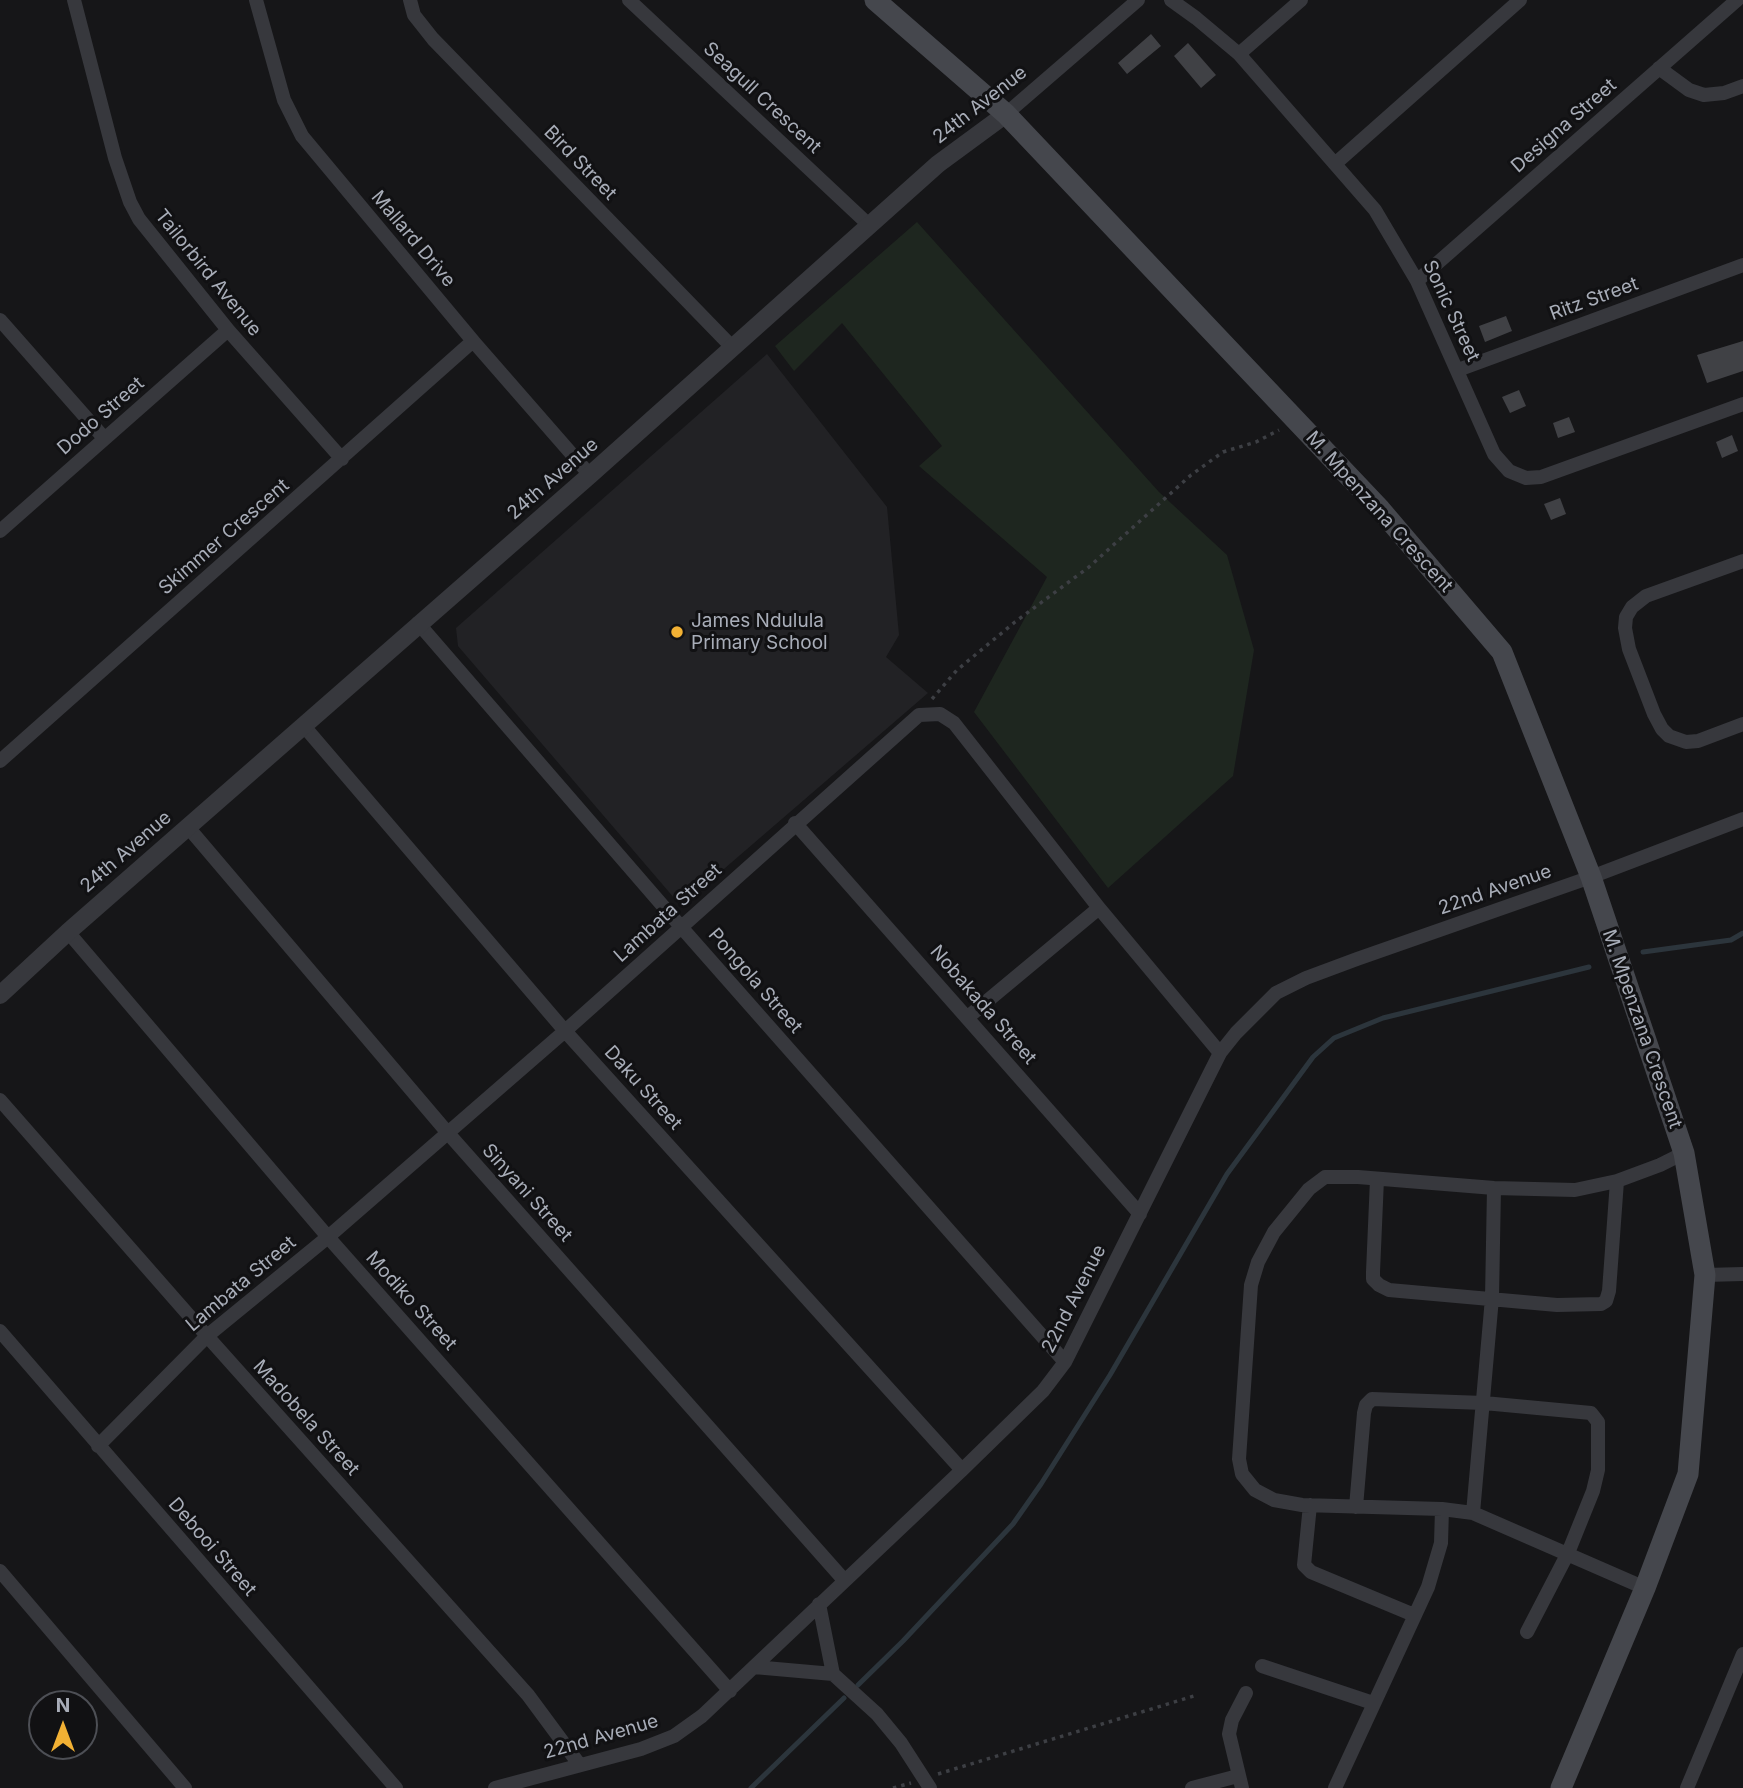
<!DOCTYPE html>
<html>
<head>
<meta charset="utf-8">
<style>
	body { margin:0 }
	#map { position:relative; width:1743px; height:1788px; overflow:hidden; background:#161618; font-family:Inter,sans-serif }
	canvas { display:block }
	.north { position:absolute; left:28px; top:1690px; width:70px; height:70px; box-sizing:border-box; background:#111113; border:2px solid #4d4f55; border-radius:50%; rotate:0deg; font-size:19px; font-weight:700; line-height:28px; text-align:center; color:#a8adb8 }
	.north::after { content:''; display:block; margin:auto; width:24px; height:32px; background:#f2b134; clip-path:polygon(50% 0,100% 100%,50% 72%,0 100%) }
</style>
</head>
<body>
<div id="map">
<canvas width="1743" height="1788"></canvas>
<div class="north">N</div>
</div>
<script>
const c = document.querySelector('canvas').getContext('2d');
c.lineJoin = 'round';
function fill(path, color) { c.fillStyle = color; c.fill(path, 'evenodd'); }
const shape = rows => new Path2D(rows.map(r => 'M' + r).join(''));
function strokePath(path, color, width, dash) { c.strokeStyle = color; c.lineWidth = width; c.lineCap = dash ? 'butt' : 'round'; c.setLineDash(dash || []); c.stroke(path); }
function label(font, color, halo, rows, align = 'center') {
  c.font = font + ' Inter,sans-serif'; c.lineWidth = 6; c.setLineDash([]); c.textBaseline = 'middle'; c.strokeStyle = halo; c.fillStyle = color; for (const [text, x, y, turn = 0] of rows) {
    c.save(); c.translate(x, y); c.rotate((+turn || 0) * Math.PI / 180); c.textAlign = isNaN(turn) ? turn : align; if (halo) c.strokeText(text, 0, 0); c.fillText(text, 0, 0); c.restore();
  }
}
const built = shape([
	[767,354,887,507,899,635,886,657,928,693,681,906,458,646,456,628]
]);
const green = shape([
	[917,222,1159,492,1227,555,1254,650,1233,776,1108,888,974,712,1047,577,919,466,942,446,842,323,794,371,775,346]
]);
const stream = shape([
	[1643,952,1731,940,1743,933],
	[858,1685,903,1641,1013,1524,1041,1484,1110,1375,1227,1174,1313,1057,1334,1038,1383,1018,1589,967],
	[751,1788,844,1698]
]);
const building = shape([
	[1151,34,1161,46,1127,74,1118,63],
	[1188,43,1216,75,1201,88,1174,56],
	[1506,316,1512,331,1485,342,1479,326],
	[1743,341,1743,371,1707,383,1697,355],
	[1519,390,1526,406,1510,413,1502,397],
	[1569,417,1575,432,1558,438,1553,423],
	[1732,435,1738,451,1722,458,1716,442],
	[1560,498,1566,514,1551,520,1544,504]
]);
const path = shape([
	[932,699,957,670,1015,622,1089,567,1191,475,1223,452,1256,442,1279,430],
	[938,1774,1194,1696],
	[893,1788,911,1783]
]);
const minor = shape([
	[74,0,115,158,130,202,139,219,228,330,342,459],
	[256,0,284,100,302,136,473,341,590,475],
	[410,0,414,15,433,39,732,347],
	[629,0,869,225],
	[1171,0,1196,18,1239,54,1375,210,1417,281,1494,454,1509,471,1526,478,1541,477,1743,404],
	[1239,54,1301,0],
	[1659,68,1689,90,1704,95,1724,93,1743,86],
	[1006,114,1138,0],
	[1336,163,1520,0],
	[1417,281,1737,0],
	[0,320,104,438],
	[1458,370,1743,265],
	[0,531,228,330],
	[1743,561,1646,596,1632,607,1626,617,1625,628,1629,649,1654,714,1662,729,1669,736,1686,742,1698,741,1743,724],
	[418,623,682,928,1065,1362],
	[303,725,565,1031,962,1470],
	[0,761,473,341],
	[795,823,1140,1214],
	[187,826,447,1132,844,1580],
	[68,932,328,1237,730,1691],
	[968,1017,1099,908],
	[0,1100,207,1336,528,1695,579,1764],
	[1377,1179,1373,1272,1373,1279,1379,1285,1389,1290,1557,1305,1601,1304,1606,1301,1609,1291,1617,1181],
	[1705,1275,1743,1274],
	[0,1331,396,1788],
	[98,1446,207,1336,328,1237,565,1031,919,715,940,714,954,723,1099,908,1220,1053],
	[1310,1505,1304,1565,1311,1572,1414,1615],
	[1356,1507,1364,1413,1366,1405,1372,1399,1484,1403,1591,1413,1598,1422,1598,1470,1593,1491,1568,1553,1527,1632],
	[1473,1513,1492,1298,1494,1188],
	[0,1571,185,1788],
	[1645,1588,1473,1513,1442,1509,1302,1505,1274,1500,1255,1490,1242,1474,1239,1459,1251,1285,1258,1262,1274,1232,1309,1189,1325,1177,1358,1177,1494,1188,1575,1190,1617,1181,1660,1165,1684,1153],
	[819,1604,833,1674,877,1714,901,1743,930,1788],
	[1262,1666,1373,1703],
	[754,1667,833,1674],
	[495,1788,641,1749,674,1736,702,1716,962,1470,1043,1391,1065,1362,1220,1053,1236,1033,1276,993,1306,978,1357,959,1591,877,1743,819],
	[1192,1788,1238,1776],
	[1242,1788,1229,1734,1232,1720,1246,1693],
	[1335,1788,1428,1587,1441,1543,1442,1509],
	[1687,1788,1743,1654]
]);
const tertiary = shape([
	[0,995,68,932,590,475,938,164,1006,114]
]);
const secondary = shape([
	[875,0,1006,114,1380,509,1502,652,1591,877,1684,1153,1705,1275,1688,1474,1645,1588,1561,1788]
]);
const markers = [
	[677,632,7,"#f2b134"]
];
const streetNames = [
	["Seagull Crescent",762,98,43],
	["24th Avenue",980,105,-38],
	["Designa Street",1564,126,-41],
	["Bird Street",580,163,46],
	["Mallard Drive",413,239,50],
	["Tailorbird Avenue",208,273,51],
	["Ritz Street",1594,299,-20],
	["Sonic Street",1451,311,65],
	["Dodo Street",101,416,-41],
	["24th Avenue",553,479,-41],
	["M. Mpenzana Crescent",1379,512,48],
	["Skimmer Crescent",224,537,-41],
	["24th Avenue",126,852,-41],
	["22nd Avenue",1495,890,-19],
	["Lambata Street",668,913,-42],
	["Pongola Street",755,981,49],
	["Nobakada Street",983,1005,49],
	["M. Mpenzana Crescent",1642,1029,71],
	["Daku Street",643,1088,48],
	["Sinyani Street",527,1193,48],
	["Lambata Street",241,1284,-40],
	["22nd Avenue",1074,1299,-63],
	["Modiko Street",411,1301,48],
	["Madobela Street",306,1418,48],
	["Debooi Street",212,1547,49],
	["22nd Avenue",601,1737,-16]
];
const poiNames = [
	["James Ndulula",691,621],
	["Primary School",691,643]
];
fill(built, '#222225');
fill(green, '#1e261f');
strokePath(stream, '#2c353c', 5);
fill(building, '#404145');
strokePath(path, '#3d3f44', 3.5, [3.5, 5]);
strokePath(minor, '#37383d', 14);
strokePath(tertiary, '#37383d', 18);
strokePath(secondary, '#45474d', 21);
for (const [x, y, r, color] of markers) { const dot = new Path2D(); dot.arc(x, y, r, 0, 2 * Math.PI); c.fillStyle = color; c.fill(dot); strokePath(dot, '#111113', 2.5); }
label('19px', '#a8adb8', '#111113', streetNames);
label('19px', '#a8adb8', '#111113', poiNames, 'left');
</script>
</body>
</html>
